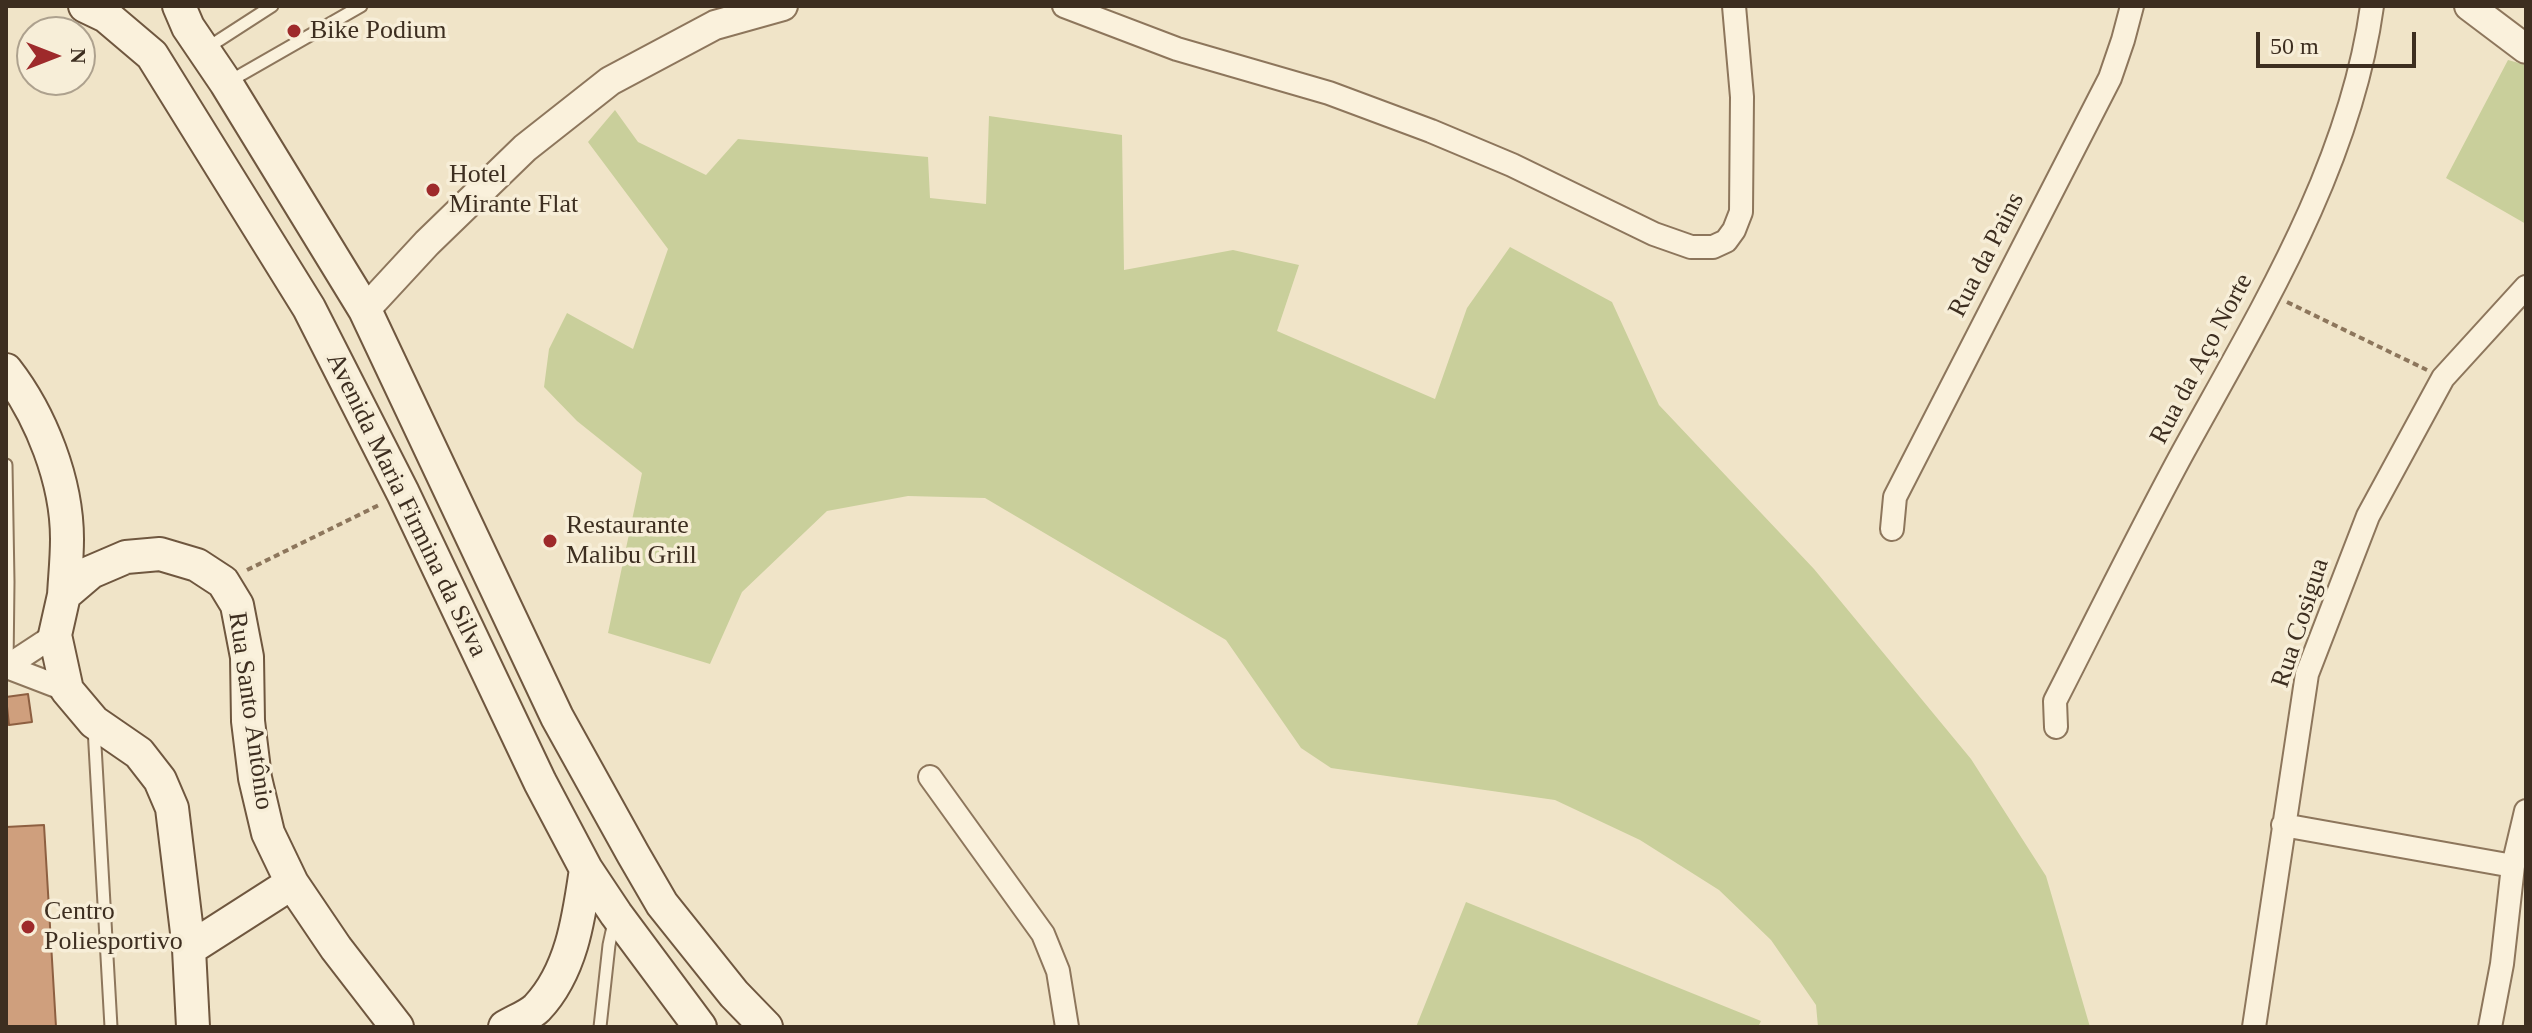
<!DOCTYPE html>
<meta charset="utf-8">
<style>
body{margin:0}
#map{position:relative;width:2532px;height:1033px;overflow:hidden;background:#f0e4c8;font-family:Georgia,serif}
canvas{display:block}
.frame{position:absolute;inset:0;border:8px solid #3d2e20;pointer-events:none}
.north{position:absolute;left:16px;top:16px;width:80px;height:80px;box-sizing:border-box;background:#f7eed8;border:2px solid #ada18e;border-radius:50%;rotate:90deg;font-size:22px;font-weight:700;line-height:32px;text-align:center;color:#3d2e20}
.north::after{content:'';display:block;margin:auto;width:28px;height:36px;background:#9e2a2b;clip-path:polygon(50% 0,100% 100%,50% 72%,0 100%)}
.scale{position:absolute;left:2256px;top:32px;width:160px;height:36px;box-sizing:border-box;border:4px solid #3d2e20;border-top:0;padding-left:10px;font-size:24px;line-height:28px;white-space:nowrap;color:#3d2e20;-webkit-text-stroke:6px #f7eed8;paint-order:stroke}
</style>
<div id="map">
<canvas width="2532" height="1033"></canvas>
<div class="frame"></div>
<div class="north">N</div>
<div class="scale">50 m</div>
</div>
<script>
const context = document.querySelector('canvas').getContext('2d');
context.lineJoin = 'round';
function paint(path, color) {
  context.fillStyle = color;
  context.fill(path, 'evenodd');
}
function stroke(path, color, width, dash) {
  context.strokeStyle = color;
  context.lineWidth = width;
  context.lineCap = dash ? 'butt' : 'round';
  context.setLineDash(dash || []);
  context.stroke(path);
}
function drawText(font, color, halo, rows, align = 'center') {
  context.font = font + ' Georgia,serif';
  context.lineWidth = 7;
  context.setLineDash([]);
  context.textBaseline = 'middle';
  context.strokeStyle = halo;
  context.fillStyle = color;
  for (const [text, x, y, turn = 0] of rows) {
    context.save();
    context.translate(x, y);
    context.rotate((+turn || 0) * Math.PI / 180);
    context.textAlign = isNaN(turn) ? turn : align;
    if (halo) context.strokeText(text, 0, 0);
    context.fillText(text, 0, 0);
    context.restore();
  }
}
const green = new Path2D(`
 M2508,60L2526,65V224L2446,178Z
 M615,110L638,142L706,175L738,139L928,157L930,198L986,204L989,116L1122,135L1124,270L1233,250L1299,265L1277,331L1435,399L1467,308L1510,247L1612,302L1659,405L1814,569L1971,759L2046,876L2090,1027H1818L1816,1005L1771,940L1719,890L1640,840L1555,800L1331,768L1301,748L1226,640L985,498L908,496L827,511L742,592L710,664L608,633L642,473L577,421L544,387L549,349L567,313L633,349L668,249L588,142Z
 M1466,902L1761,1021L1758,1027H1416Z`);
const building = new Path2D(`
 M28,694L32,722L9,725L6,697Z
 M44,825L56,1027H6V827Z`);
const path = new Path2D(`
 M2287,302L2427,370
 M247,570L379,505`);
const service = new Path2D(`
 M207,48L272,6
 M230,81L361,6
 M6,465L8,582L7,667
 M94,728L111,1027
 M600,1027L609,945L614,922`);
const minor = new Path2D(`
 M1064,6L1177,49L1329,93L1431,131L1512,165L1654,234L1691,247H1713L1726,241L1734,230L1741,212L1742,97L1734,6
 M1892,529L1895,497L2110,78L2123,40L2132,6
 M6,667L55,635
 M7,667L67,690
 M2056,727L2055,701C2098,617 2139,533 2183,452C2260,312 2350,167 2372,6
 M930,777L1043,934L1058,971L1067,1027
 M2283,825L2513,866
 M2254,1027L2307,674L2368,516L2443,378L2526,287
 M2490,1027L2502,964L2513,866L2526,811`);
const tertiary = new Path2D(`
 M2469,6L2526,49
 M365,310L427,243L525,148L610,81L715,25L783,6`);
const secondary = new Path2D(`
 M85,6L106,16L152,55L309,308L403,493L540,782L586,869L616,914L700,1027
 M179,6L188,27L226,83L365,310L557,717L633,854L662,904L734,994L766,1027
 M6,370C41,415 67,481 67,539C67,558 65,577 64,595
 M189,949L292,883
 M193,1027L189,949L172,808L160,780L139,753L94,722L67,690L55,635L64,595L91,572L126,557L160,554L197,565L223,582L237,605L247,657L248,721L255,778L268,833L292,883L336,948L397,1027
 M505,1027C515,1021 529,1016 537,1008C572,971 579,917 586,869`);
const markers = [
 [294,31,8,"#9e2a2b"],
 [433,190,8,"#9e2a2b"],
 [550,541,8,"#9e2a2b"],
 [28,927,8,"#9e2a2b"]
];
const poiNames = [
 ["Bike Podium",310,31],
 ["Hotel",449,175],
 ["Mirante Flat",449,205],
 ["Restaurante",566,526],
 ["Malibu Grill",566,556],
 ["Centro",44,912],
 ["Poliesportivo",44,942]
];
const streetNames = [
 ["Rua da Pains",1987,255,-63],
 ["Rua da Aço Norte",2202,359,-62],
 ["Avenida Maria Firmina da Silva",406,505,64],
 ["Rua Cosigua",2301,623,-72],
 ["Rua Santo Antônio",250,711,82]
];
paint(green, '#c9cf9b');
paint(building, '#cf9f7d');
stroke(building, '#8d5f41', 2);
stroke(service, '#8d765c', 15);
stroke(minor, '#8d765c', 26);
stroke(tertiary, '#8d765c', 32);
stroke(secondary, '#6f573f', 36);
stroke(path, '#8d765c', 4, [6, 4]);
stroke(service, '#faf1dc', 11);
stroke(minor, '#faf1dc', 22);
stroke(tertiary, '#faf1dc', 28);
stroke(secondary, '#faf1dc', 32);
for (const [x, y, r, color] of markers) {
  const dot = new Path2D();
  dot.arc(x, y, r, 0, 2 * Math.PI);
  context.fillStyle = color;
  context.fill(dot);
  stroke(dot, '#f7eed8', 3);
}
drawText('26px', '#3d2e20', '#f7eed8', poiNames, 'left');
drawText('26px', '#3d2e20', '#f7eed8', streetNames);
</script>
